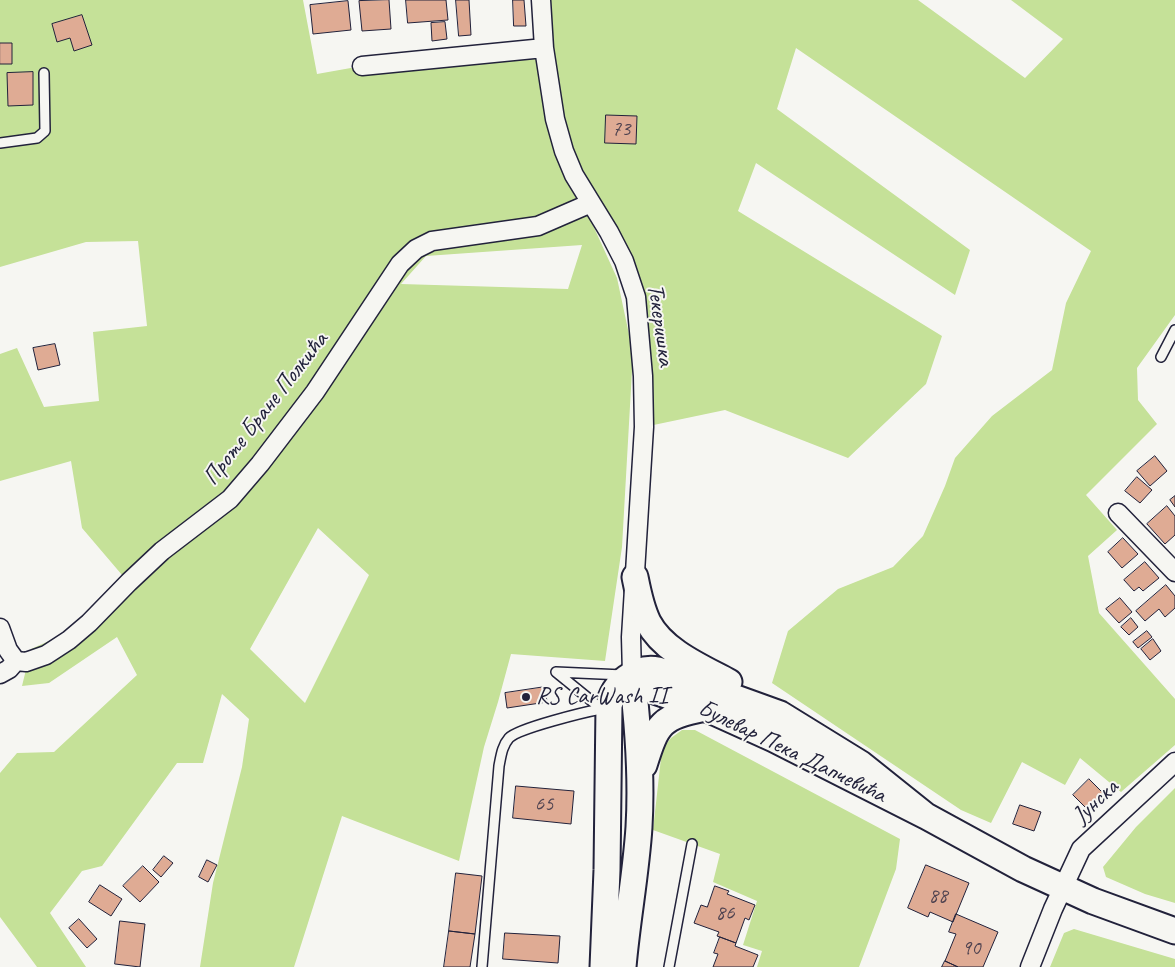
<!DOCTYPE html>
<meta charset="utf-8">
<style>
body{margin:0}
canvas{display:block;background:#f6f6f2}
</style>
<canvas width="1175" height="967"></canvas>
<script>
const context = document.querySelector('canvas').getContext('2d');
context.lineJoin = 'round';
function paint(path, color) {
  context.fillStyle = color;
  context.fill(path, 'evenodd');
}
function stroke(path, color, width, dash) {
  context.strokeStyle = color;
  context.lineWidth = width;
  context.lineCap = dash ? 'butt' : 'round';
  context.setLineDash(dash || []);
  context.stroke(path);
}
function drawText(font, color, halo, rows, align = 'center') {
  context.font = font + ' Caveat,sans-serif';
  context.lineWidth = 4;
  context.setLineDash([]);
  context.textBaseline = 'middle';
  context.strokeStyle = halo;
  context.fillStyle = color;
  for (const [text, x, y, turn = 0] of rows) {
    context.save();
    context.translate(x, y);
    context.rotate((+turn || 0) * Math.PI / 180);
    context.textAlign = isNaN(turn) ? turn : align;
    if (halo) context.strokeText(text, 0, 0);
    context.fillText(text, 0, 0);
    context.restore();
  }
}
const green = new Path2D(`
 M0,0H303L317,74L362,66L544,48L541,0H918L1025,78L1063,39L1011,0H1175V315L1137,368L1138,400L1157,424L1086,495L1117,530L1088,556L1099,613L1175,699V745L1121,792L1080,758L1065,785L1022,762L991,823L961,810L772,683L788,631L838,589L893,567L923,536L945,486L955,458L992,416L1052,370L1066,303L1091,251L796,48L777,109L970,250L955,295L756,163L738,211L942,336L926,384L848,458L725,410L644,427L636,297L591,204V221L617,278L633,353L622,547L605,661L511,654L498,702L484,747L459,861L342,816L294,967H200L213,883L242,767L249,719L222,694L203,763H177L102,866L82,871L50,913L86,967H37L0,917V773L17,753L54,752L137,675L117,637L49,683L22,686L31,649L89,623L128,582L82,528L71,461L0,481V354L17,348L44,407L99,401L93,332L147,326L138,241L86,242L0,267ZM582,245L568,289L401,284L426,256ZM318,528L369,575L305,703L250,649Z
 M682,730H695L900,839L896,869L859,967H757L762,951L743,945L757,901L713,882L720,854L653,830L662,749L671,738Z
 M1175,788V903L1145,894L1106,877L1103,867L1136,827Z
 M1074,929L1175,959V967H1050L1064,933Z`);
const building = new Path2D(`
 M389,0L391,29L362,31L359,1Z
 M406,0H446L448,20L408,23Z
 M456,0H469L471,35L459,36Z
 M513,0H524L526,26H514Z
 M348,1L351,30L313,34L310,5Z
 M82,15L92,45L74,51L70,38L57,42L52,24Z
 M445,22L447,39L432,41L431,23Z
 M0,43H12V64H0Z
 M33,72V105L8,106L7,73Z
 M606,115L637,116L636,144L605,143Z
 M55,344L60,365L38,370L33,348Z
 M1155,456L1167,471L1150,486L1137,471Z
 M1137,477L1152,490L1140,503L1125,491Z
 M1175,496V507L1170,500Z
 M1167,506L1175,516V535L1165,544L1147,524Z
 M1123,538L1138,554L1122,568L1108,552Z
 M1145,562L1159,578L1143,591L1139,587L1134,591L1124,580Z
 M1166,585L1175,596V608L1165,617L1159,609L1145,621L1136,611Z
 M1120,598L1132,612L1119,623L1106,609Z
 M1131,618L1138,627L1129,635L1121,627Z
 M1147,631L1152,637L1138,648L1133,642Z
 M1153,639L1161,651L1150,660L1141,649Z
 M545,687L547,702L507,708L505,693Z
 M1089,779L1103,793L1087,809L1073,795Z
 M516,786L574,791L571,824L513,818Z
 M1020,805L1041,812L1034,831L1013,824Z
 M164,856L173,863L161,877L153,870Z
 M207,860L217,865L208,882L199,877Z
 M926,865L969,883L953,922L930,912L928,917L908,908Z
 M143,866L159,882L140,902L123,886Z
 M456,873L482,876L475,934L449,931Z
 M100,885L122,899L111,916L89,902Z
 M715,886L729,891L727,894L755,905L749,920L745,918L736,943L717,936L719,932L694,923L701,905L707,907Z
 M956,914L998,932L983,967H958L945,961L956,934L949,932Z
 M79,919L97,939L87,948L69,928Z
 M120,921L145,924L140,967L115,964Z
 M449,931L475,934L470,967H444Z
 M505,933L560,936L558,963L503,959Z
 M720,937L736,943L735,946L758,955L753,967H713L718,954L714,953Z
 M945,961L958,967H942Z`);
const lane = new Path2D(`
 M0,143L37,138L45,131L44,73
 M1161,357L1175,330
 M556,672L623,675
 M556,672L604,711
 M482,967L499,766C501,756 502,746 509,738C519,728 585,712 601,709
 M669,967L692,844`);
const street = new Path2D(`
 M541,0L544,48L555,119L564,151L574,175L609,232L624,261L636,297L643,376L644,427L631,637L632,675
 M362,66L544,48
 M1118,513L1175,572
 M0,628L8,650L16,661L26,662L46,655L69,640L89,623L129,582L162,551L230,499L260,464L315,392L400,264L416,249L432,241L538,226L591,203
 M0,674L9,669L16,661
 M1030,967L1053,909L1081,849L1175,762`);
const secondary = new Path2D(`
 M635,577C638,592 641,608 648,622C663,651 701,667 729,682
 M632,675L641,683L649,689L712,711L774,739L926,816L1023,869L1093,901L1175,931
 M644,765C657,723 661,717 705,708
 M603,967L607,870L609,706C613,683 636,666 658,670L780,714L861,764L926,816
 M623,967C627,920 636,874 639,827C642,776 638,725 632,675`);
const markers = [
 [526,697,5,"#22223b"]
];
const numberNames = [
 ["73",621,129],
 ["65",544,804],
 ["88",938,896],
 ["86",725,913],
 ["90",971,948]
];
const streetNames = [
 ["Текеришка",660,325,82],
 ["Проте Бране Полкића",266,409,-52],
 ["Булевар Пека Дапчевића",792,752,26],
 ["Јунска",1096,802,-43]
];
const poiNames = [
 ["RS CarWash II",536,697]
];
paint(green, '#c5e198');
paint(building, '#dfab94');
stroke(building, '#22223b', 1);
stroke(lane, '#22223b', 12);
stroke(street, '#22223b', 21);
stroke(secondary, '#22223b', 29);
stroke(lane, '#f6f6f2', 9);
stroke(street, '#f6f6f2', 18);
stroke(secondary, '#f6f6f2', 25);
for (const [x, y, r, color] of markers) {
  const dot = new Path2D();
  dot.arc(x, y, r, 0, 2 * Math.PI);
  context.fillStyle = color;
  context.fill(dot);
  stroke(dot, '#f6f6f2', 2);
}
drawText('21px', '#514451', null, numberNames);
drawText('24px', '#22223b', '#f6f6f2', streetNames);
drawText('24px', '#22223b', '#f6f6f2', poiNames, 'left');
</script>
